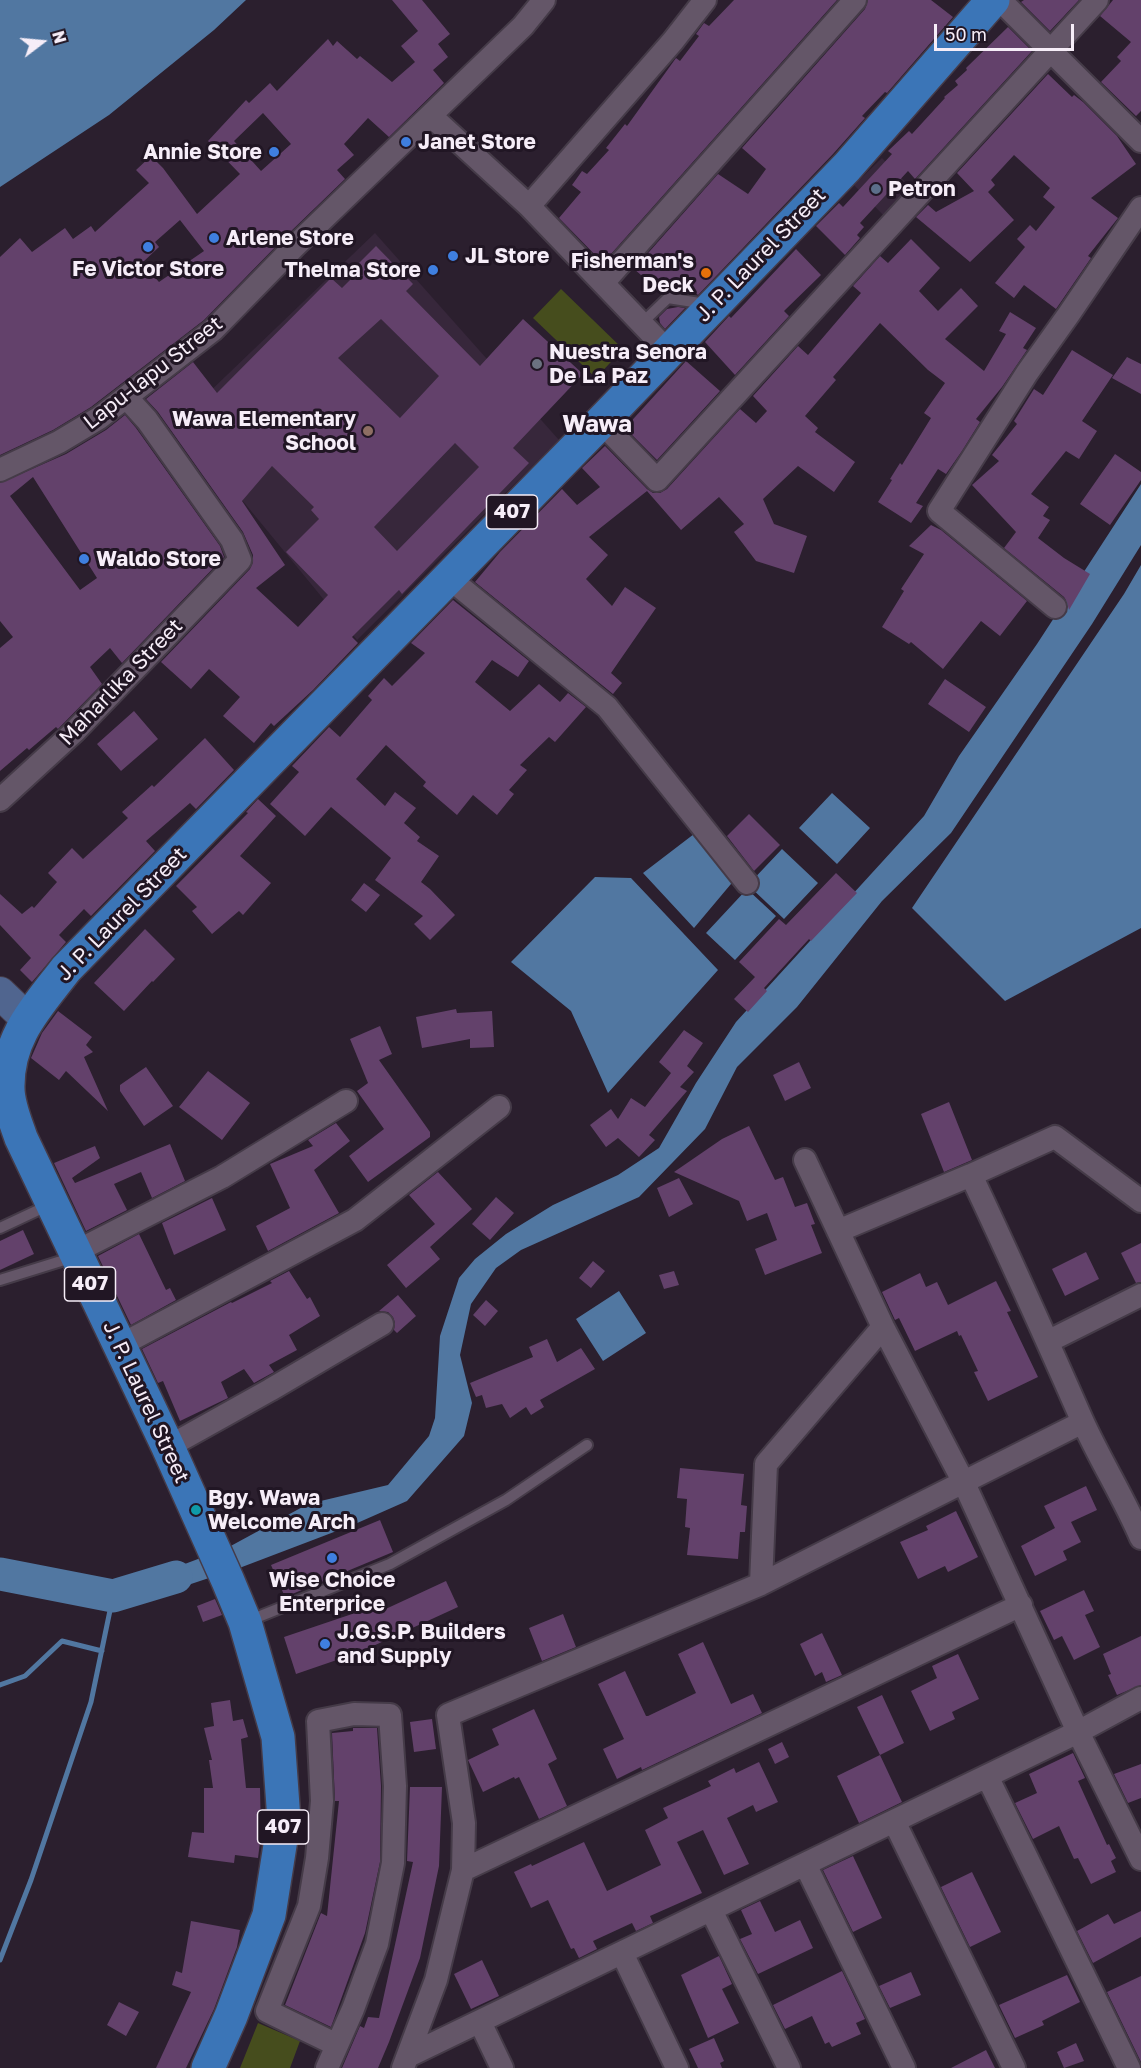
<!DOCTYPE html>
<style>
body{margin:0}
#map{position:relative;width:1141px;height:2068px;overflow:hidden;background:#2b1f2e;font-family:"Golos Text",sans-serif}
canvas{display:block}
.north{position:absolute;left:12px;top:12px;width:60px;height:60px;-webkit-text-stroke:4px #211624;paint-order:stroke;rotate:74deg;font-size:16px;font-weight:700;line-height:24px;text-align:center;color:#f6edf8}
.north::after{content:'';display:block;margin:auto;width:21px;height:27px;background:#f6edf8;clip-path:polygon(50% 0,100% 100%,50% 72%,0 100%)}
.scale{position:absolute;left:934px;top:24px;width:140px;height:27px;box-sizing:border-box;border:3px solid #f6edf8;border-top:0;padding-left:8px;font-size:18px;line-height:21px;white-space:nowrap;color:#f6edf8;-webkit-text-stroke:4px #211624;paint-order:stroke}
</style>
<div id="map">
<canvas width="1141" height="2068"></canvas>
<div class="north">N</div>
<div class="scale">50 m</div>
</div>
<script>
const context = document.querySelector('canvas').getContext('2d');
context.lineJoin = 'round';
function paint(path, color) {
  context.fillStyle = color;
  context.fill(path, 'evenodd');
}
function stroke(path, color, width, dash) {
  context.strokeStyle = color;
  context.lineWidth = width;
  context.lineCap = dash ? 'butt' : 'round';
  context.setLineDash(dash || []);
  context.stroke(path);
}
function drawText(font, color, halo, rows, align = 'center') {
  context.font = font + ' "Golos Text",sans-serif';
  context.lineWidth = 6;
  context.setLineDash([]);
  context.textBaseline = 'middle';
  context.strokeStyle = halo;
  context.fillStyle = color;
  for (const [text, x, y, turn = 0] of rows) {
    context.save();
    context.translate(x, y);
    context.rotate((+turn || 0) * Math.PI / 180);
    context.textAlign = isNaN(turn) ? turn : align;
    if (halo) context.strokeText(text, 0, 0);
    context.fillText(text, 0, 0);
    context.restore();
  }
}
const built = new Path2D(`
 M882,158L912,189L884,216L854,185Z
 M375,233L559,440L357,640L178,422Z`);
const green = new Path2D(`
 M561,289L623,349L596,378L533,318Z
 M258,2023L300,2041L290,2068H240Z`);
const water = new Path2D(`
 M0,0H246L214,30L109,115L0,187Z
 M1141,484V545L1092,624L951,833L882,901L797,1007L737,1067L705,1129L639,1197L521,1250L496,1268L471,1304L460,1355L472,1403L464,1436L407,1501L355,1524L242,1567L149,1598L124,1587L227,1548L308,1504L388,1485L429,1436L435,1418L440,1336L459,1278L475,1259L506,1234L553,1205L618,1175L659,1148L696,1083L736,1022L924,816L959,756L1037,644Z
 M1141,565V928L1005,1001L912,908L1124,594Z
 M832,793L870,828L837,864L799,828Z
 M694,834L736,878L694,928L643,873Z
 M782,849L818,883L784,919L748,885Z
 M595,877L631,878L718,970L608,1093L571,1011L511,962Z
 M747,889L776,916L735,960L706,933Z
 M619,1291L646,1333L603,1361L576,1319Z`);
const stream = new Path2D(`
 M0,1685L25,1676L62,1641L102,1651
 M0,1960L31,1880L91,1702L113,1596`);
const river = new Path2D(`
 M0,1574L113,1596L176,1577`);
const building = new Path2D(`
 M392,0H422L450,34L438,44L448,57L433,70L444,83L389,137L368,118L344,144L354,155L337,170L345,179L286,236L204,320L91,407L53,430L0,455V257L20,238L32,252L65,228L73,239L91,226L95,232L149,183L136,170L151,156L163,168L197,214L240,174L208,141L246,100L249,103L270,83L277,91L328,39L333,46L337,41L357,59L360,56L392,82L415,62L401,46L418,31ZM263,113L291,144L261,171L234,141ZM180,220L204,251L159,282L142,263L159,247L155,242Z
 M734,0H837L603,263L559,218L581,192L572,185L582,171L587,174L609,150L606,148L625,124L627,126L676,58L680,61L699,36L696,34L704,23L709,26Z
 M868,0H931L953,17L887,93L885,92L862,116L865,118L833,154L698,295L680,278L683,293L669,291L662,293L634,269L718,174L748,194L766,169L742,148L865,9Z
 M1024,0H1079L1050,31L1021,2Z
 M1113,0H1141V111L1136,116L1101,82L1121,61L1117,57L1131,42L1100,16Z
 M1008,27L1032,51L915,179L908,171L860,223L864,227L857,235L860,238L845,255L816,226L839,203L843,207L892,154L888,151L909,131L912,134L945,98L944,97L958,85L955,81L967,70L966,68Z
 M1048,74L1072,97L1074,95L1083,102L1117,136L1136,164L1091,198L1118,218L1088,256L1091,258L1056,309L1024,285L1014,298L995,283L1025,247L1017,239L1030,225L1036,231L1055,207L1043,197L1050,188L1014,155L991,180L995,185L988,192L1014,220L970,262L916,217L928,205L936,212L974,191L957,173Z
 M911,239L940,268L919,291L938,311L961,288L978,306L945,339L984,371L1006,334L999,331L1010,312L1036,328L1023,348L1027,350L1002,387L976,419L980,422L962,451L946,474L938,469L916,503L923,506L911,523L878,502L892,480L890,479L900,463L902,465L931,418L924,413L945,383L928,370L880,323L833,377L836,380L805,416L818,428L815,432L855,462L834,492L798,466L763,499L774,524L807,536L794,573L756,561L734,532L744,524L719,497L681,530L647,491L589,537L608,555L586,579L612,606L625,587L656,608L611,673L622,683L613,694L475,582L500,552L562,489L577,505L600,487L582,468L605,446L647,489L653,493H660L667,489L740,409L756,423L767,411L753,396L798,346L808,355L861,293L853,286L880,256L888,263Z
 M376,246L413,284L406,291L480,366L523,319L583,374L513,448L529,463L402,594L399,590L352,637L358,643L313,690L274,726L271,723L254,743L223,716L240,697L209,669L191,689L161,662L250,569L253,562V555L243,532L158,412L146,399L193,362L217,393L331,278L342,288L362,268L358,264ZM381,319L439,376L400,418L338,358ZM455,443L479,467L397,551L374,527ZM272,466L314,507L311,510L319,519L286,552L328,595L298,627L256,588L285,565L242,501Z
 M796,249L821,275L784,311L789,316L735,375L705,342L729,316L731,318Z
 M678,307L685,308L665,329L660,323L659,317L667,309Z
 M1072,350L1113,375L1082,421L1097,431L1079,459L1066,451L1031,494L1049,507L1043,516L1050,520L1038,538L1064,558L1090,574L1069,610L1067,602L1064,597L1004,548L1016,532L972,485L999,461L992,455L1017,424L1014,421L1034,389L1043,395Z
 M1127,357L1141,364V394L1112,378Z
 M686,361L720,391L657,460L625,428Z
 M125,415L136,428L220,546L224,557L122,663L110,648L90,667L102,684L58,729L56,727L29,750L27,748L0,771V648L13,637L0,621V483L66,454L106,430ZM33,477L97,578L80,590L10,496Z
 M1115,454L1141,472V480L1110,525L1080,504Z
 M931,525L941,530L1027,601L1000,636L981,621L943,669L911,642L909,644L882,627L904,591L901,589L924,554L909,546Z
 M453,600L529,661L518,677L492,660L475,682L510,711L539,684L560,702L568,693L586,707L555,742L549,737L520,765L527,770L509,790L514,794L497,815L473,795L457,815L423,786L426,782L386,745L356,779L385,806L395,792L416,808L404,823L420,837L417,841L439,856L421,882L430,889L455,915L430,940L414,924L423,916L375,880L391,858L331,807L305,836L270,804L299,772L292,766L329,727L340,737L372,700L368,696L384,678L392,686L425,653L411,643Z
 M945,679L986,707L969,732L928,704Z
 M134,711L158,739L121,771L97,744Z
 M205,738L234,770L196,809L190,803L146,841L155,851L91,916L84,909L59,935L66,942L32,982L20,970L31,958L0,925V894L22,914L32,906L34,908L57,882L48,873L72,848L83,859L128,818L122,812L152,785L154,787Z
 M258,799L276,816L240,856L271,883L243,915L239,911L212,934L192,911L197,907L176,886L248,813L246,812Z
 M749,814L780,845L754,871L727,836Z
 M836,873L857,893L811,941L809,939L764,988L767,991L748,1012L734,999L755,977L739,962L779,919L786,925Z
 M364,883L380,895L366,912L351,900Z
 M145,929L175,959L153,982L152,981L124,1011L94,983Z
 M456,1009L457,1013L492,1011L494,1047L470,1048V1039L422,1048L416,1017Z
 M58,1011L92,1037L86,1045L93,1052L84,1057L108,1111L66,1071L59,1080L31,1058L42,1033Z
 M380,1026L392,1054L379,1060L430,1132V1137L368,1182L349,1156L384,1129L357,1091L368,1083L350,1039Z
 M684,1030L703,1043L687,1066L694,1072L680,1087L687,1091L649,1135L655,1140L639,1157L618,1138L606,1147L590,1125L611,1109L618,1119L631,1098L645,1107L671,1073L659,1062Z
 M799,1062L811,1088L785,1101L773,1075Z
 M146,1067L173,1106L144,1126L120,1091V1085Z
 M208,1071L250,1103L222,1140L179,1107Z
 M949,1102L972,1160L944,1172L921,1114Z
 M336,1123L350,1141L314,1170L339,1213L268,1251L256,1226L290,1208L270,1164L313,1146L308,1140Z
 M749,1126L775,1180L783,1177L795,1207L807,1203L815,1224L811,1225L822,1253L765,1275L755,1249L777,1240L767,1213L747,1221L739,1201L674,1172L722,1139Z
 M170,1144L185,1181L152,1198L141,1172L114,1184L127,1210L86,1231L54,1163L95,1146L100,1158L72,1178L75,1183Z
 M438,1172L472,1209L430,1247L440,1259L406,1288L387,1265L435,1224L409,1195Z
 M679,1178L693,1204L669,1217L657,1188Z
 M496,1197L514,1213L490,1240L472,1224Z
 M212,1198L226,1230L174,1255L162,1223Z
 M23,1230L34,1254L0,1270V1241Z
 M139,1234L166,1290L170,1288L176,1300L131,1325L98,1256Z
 M1141,1243V1282L1136,1283L1121,1253Z
 M1086,1252L1099,1279L1065,1296L1052,1269Z
 M593,1261L605,1271L591,1288L579,1278Z
 M289,1271L307,1299L310,1297L320,1316L289,1335L297,1350L269,1365L274,1372L254,1383L244,1369L221,1382L228,1398L180,1421L163,1381L158,1383L142,1349L231,1302L232,1303L272,1283L270,1281Z
 M674,1271L679,1285L664,1289L659,1275Z
 M920,1273L926,1287L937,1282L948,1305L996,1281L1011,1311L1007,1312L1038,1377L988,1401L974,1372L978,1371L961,1335L959,1336L957,1331L915,1351L899,1318L895,1320L882,1292Z
 M398,1295L416,1316L397,1333L394,1330L395,1323L393,1317L388,1312L379,1311Z
 M486,1300L498,1311L485,1326L473,1315Z
 M547,1339L557,1362L581,1348L595,1369L540,1400L544,1407L531,1415L526,1407L510,1418L502,1404L486,1408L482,1395L476,1397L470,1383L533,1357L529,1347Z
 M680,1468L744,1474L741,1505L747,1506L745,1532H740L738,1559L687,1555L690,1528L685,1527L687,1499L677,1498Z
 M1086,1486L1097,1510L1071,1522L1081,1542L1063,1551L1067,1560L1035,1576L1021,1546L1055,1528L1044,1506Z
 M956,1511L978,1557L948,1572L945,1566L918,1579L900,1542L928,1530L926,1526Z
 M380,1520L393,1552L285,1597L271,1565Z
 M446,1581L458,1607L360,1652L296,1674L284,1637L355,1613L351,1606L367,1596L377,1613Z
 M1084,1590L1094,1611L1085,1615L1100,1647L1074,1660L1062,1636L1054,1640L1040,1611Z
 M215,1599L222,1615L203,1622L197,1606Z
 M563,1614L576,1647L542,1661L529,1628Z
 M822,1633L842,1675L826,1682L822,1672L815,1676L800,1644Z
 M1141,1636V1685L1117,1695L1108,1675L1111,1674L1103,1654Z
 M703,1642L731,1704L753,1694L762,1713L642,1770L641,1767L617,1779L603,1749L624,1739L598,1684L625,1671L646,1716H648L696,1693L678,1654Z
 M958,1654L979,1699L952,1712L955,1719L930,1731L911,1691L937,1678L932,1666Z
 M882,1695L904,1743L880,1755L857,1707Z
 M230,1700L233,1721L243,1719L248,1737L241,1739L246,1788H260L261,1834L258,1858L235,1855L234,1863L188,1857L192,1832L204,1833V1788H213L209,1760H212L204,1728L214,1726L211,1703Z
 M534,1709L557,1759L548,1764L567,1806L539,1819L519,1777L515,1779L514,1777L483,1792L468,1760L499,1745L492,1729Z
 M432,1719L436,1749L414,1752L410,1722Z
 M353,1728H377L381,1786L380,1862L365,1933L331,2027L285,2005L321,1913L327,1916L339,1801H335L332,1733L353,1731Z
 M782,1742L789,1757L775,1764L768,1749Z
 M1073,1753L1085,1778L1078,1781L1107,1845L1109,1844L1116,1858L1111,1861L1116,1872L1091,1884L1078,1858L1074,1859L1059,1826L1033,1839L1015,1803L1037,1793L1029,1774Z
 M880,1755L902,1802L859,1823L837,1776Z
 M759,1762L778,1802L756,1812L753,1805L727,1818L749,1864L724,1875L703,1830L677,1842L702,1893L650,1916L653,1923L636,1931L632,1923L593,1941L597,1949L579,1958L574,1948L571,1949L548,1900L531,1908L514,1872L531,1864L532,1866L584,1842L607,1891L661,1865L645,1830L668,1818L663,1808L711,1786L708,1781L734,1768L736,1773Z
 M1141,1764V1798L1128,1803L1114,1774Z
 M410,1787H442L439,1866L420,1958L389,2042L378,2068H342L360,2026L364,2028L368,2017L379,2018L413,1862L407,1861Z
 M853,1856L882,1918L853,1932L823,1870Z
 M972,1872L1001,1932L970,1947L941,1887Z
 M760,1901L775,1932L800,1920L813,1948L758,1974L740,1939L752,1934L741,1910Z
 M1141,1911V1937L1093,1963L1077,1931L1108,1914L1114,1924Z
 M191,1921L240,1930L237,1947L214,2009L186,2068H156L191,1992L172,1985L176,1971L182,1973Z
 M719,1956L732,1984L722,1989L739,2023L708,2038L681,1975Z
 M482,1960L499,1996L471,2009L454,1974Z
 M842,1971L865,2019L856,2023L861,2034L832,2047L829,2042L825,2044L812,2016L785,2029L773,2005Z
 M911,1972L921,1995L890,2008L879,1986Z
 M1067,1975L1080,2002L1042,2021L1044,2025L1015,2038L999,2005Z
 M1141,1976V2062L1107,1992Z
 M119,2002L139,2012L126,2036L107,2025Z
 M714,2038L724,2061L720,2063L722,2068H698L689,2049Z
 M1076,2043L1084,2061L1064,2068L1057,2052Z
 M986,2050L995,2068H951Z`);
const lane = new Path2D(`
 M642,323L668,298L706,304
 M0,1228L49,1205
 M0,1280L74,1257
 M248,1621L390,1564L506,1500L587,1445`);
const street = new Path2D(`
 M1000,0L1141,141
 M431,116L529,206L668,351
 M529,206L673,41L705,0
 M603,283L855,0
 M601,422L657,480L1097,0
 M0,470L59,442L99,418L213,330L295,246L523,26L544,0
 M449,578L607,707L747,883
 M1055,607L939,511L1027,373L1069,314L1141,208
 M0,800L74,732L240,560L232,540L147,420L127,398
 M805,1160L883,1327L963,1481L1078,1732L1141,1859
 M971,1175C1009,1256 1046,1338 1082,1420C1100,1460 1124,1498 1141,1538
 M838,1231L971,1175L1055,1137L1141,1201
 M75,1252L222,1177L346,1101
 M1049,1341L1141,1295
 M119,1346L355,1220L499,1107
 M168,1447L270,1390L382,1324
 M761,1584L766,1464L883,1327
 M987,1776L1129,2068
 M894,1821L1014,2068
 M805,1864L904,2068
 M463,1870L1021,1605
 M711,1910L789,2068
 M622,1953L677,2068
 M480,2022L502,2068
 M408,2056L1078,1732L1141,1698
 M327,2068L353,2009L377,1944L393,1863L395,1786L390,1715L354,1714L318,1721L322,1801L317,1858L309,1906L267,2011L337,2045
 M403,2068L436,1980L463,1870L464,1823L448,1715L761,1584L1083,1422`);
const secondary = new Path2D(`
 M0,993L27,1019`);
const primary = new Path2D(`
 M208,2068L231,2016L269,1915L284,1820L278,1737L245,1622L228,1581L168,1447L21,1138C16,1123 8,1105 8,1088C7,1037 37,1007 66,969L601,422L847,167L993,0`);
const markers = [
 [406,142,6,"#3f7fe0"],
 [274,152,6,"#3f7fe0"],
 [876,189,6,"#5c6f8a"],
 [214,238,6,"#3f7fe0"],
 [148,247,6,"#3f7fe0"],
 [453,256,6,"#3f7fe0"],
 [433,270,6,"#3f7fe0"],
 [706,273,6,"#e8710a"],
 [537,364,6,"#6b7280"],
 [368,431,6,"#8d6e63"],
 [84,559,6,"#3f7fe0"],
 [196,1510,6,"#0f9aa8"],
 [332,1558,6,"#3f7fe0"],
 [325,1644,6,"#3f7fe0"]
];
const shields = [
 [512,512,51],
 [90,1284,51],
 [283,1827,51]
];
const shieldNames = [
 ["407",512,512],
 ["407",90,1284],
 ["407",283,1827]
];
const poiNames = [
 ["Janet Store",418,142],
 ["Annie Store",262,152,"right"],
 ["Petron",888,189],
 ["Arlene Store",226,238],
 ["JL Store",465,256],
 ["Fisherman's",694,261,"right"],
 ["Deck",694,285,"right"],
 ["Fe Victor Store",148,269,"center"],
 ["Thelma Store",421,270,"right"],
 ["Nuestra Senora",549,352],
 ["De La Paz",549,376],
 ["Wawa Elementary",356,419,"right"],
 ["School",356,443,"right"],
 ["Waldo Store",96,559],
 ["Bgy. Wawa",208,1498],
 ["Welcome Arch",208,1522],
 ["Wise Choice",332,1580,"center"],
 ["Enterprice",332,1604,"center"],
 ["J.G.S.P. Builders",337,1632],
 ["and Supply",337,1656]
];
const streetNames = [
 ["J. P. Laurel Street",761,255,-46],
 ["Lapu-lapu Street",153,373,-38],
 ["Maharlika Street",121,682,-46],
 ["J. P. Laurel Street",122,914,-46],
 ["J. P. Laurel Street",146,1402,65]
];
const quarterNames = [
 ["Wawa",597,424]
];
paint(built, '#37273b');
paint(green, '#464d1d');
paint(water, '#5177a1');
stroke(stream, '#5177a1', 5);
stroke(river, '#5177a1', 33);
paint(building, '#63416b');
stroke(lane, '#453b48', 14);
stroke(street, '#453b48', 26);
stroke(secondary, '#453b48', 34);
stroke(primary, '#453b48', 36);
stroke(lane, '#645668', 10);
stroke(street, '#645668', 22);
stroke(secondary, '#50658f', 32);
stroke(primary, '#3b75b7', 33);
for (const [x, y, r, color] of markers) {
  const dot = new Path2D();
  dot.arc(x, y, r, 0, 2 * Math.PI);
  context.fillStyle = color;
  context.fill(dot);
  stroke(dot, '#211624', 2);
}
for (const [x, y, w] of shields) {
  const box = new Path2D();
  box.roundRect(x - w / 2, y - 17, w, 34, 4.5);
  context.fillStyle = '#211624';
  context.fill(box);
  stroke(box, '#f6edf8', 1.5);
}
drawText('bold 20px', '#f6edf8', null, shieldNames);
drawText('bold 21px', '#f6edf8', '#211624', poiNames, 'left');
drawText('21px', '#f6edf8', '#211624', streetNames);
drawText('bold 24px', '#f6edf8', '#211624', quarterNames);
</script>
